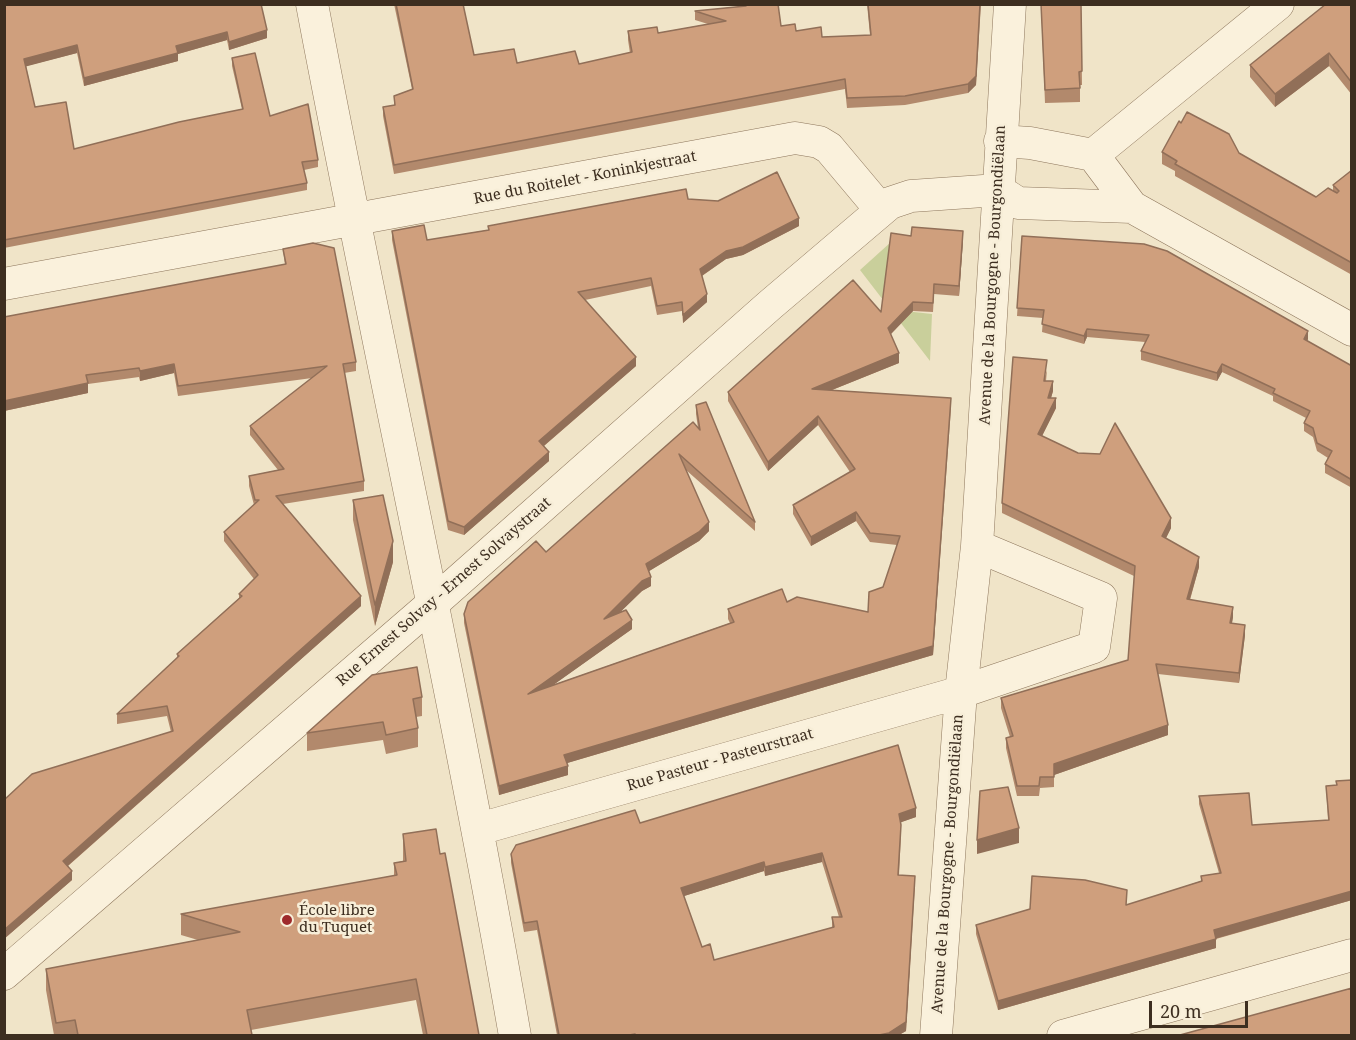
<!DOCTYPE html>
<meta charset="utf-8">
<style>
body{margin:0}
#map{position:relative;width:1356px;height:1040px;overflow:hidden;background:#f0e4c8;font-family:"Noto Serif",serif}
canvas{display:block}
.frame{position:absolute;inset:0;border:6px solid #3d2e20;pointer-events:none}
.scale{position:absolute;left:1149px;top:1001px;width:99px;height:27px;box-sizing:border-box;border:3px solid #3d2e20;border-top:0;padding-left:8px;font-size:18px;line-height:21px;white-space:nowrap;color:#3d2e20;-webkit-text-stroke:4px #f7eed8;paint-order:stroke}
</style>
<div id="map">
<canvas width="1356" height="1040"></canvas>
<div class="frame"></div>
<div class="scale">20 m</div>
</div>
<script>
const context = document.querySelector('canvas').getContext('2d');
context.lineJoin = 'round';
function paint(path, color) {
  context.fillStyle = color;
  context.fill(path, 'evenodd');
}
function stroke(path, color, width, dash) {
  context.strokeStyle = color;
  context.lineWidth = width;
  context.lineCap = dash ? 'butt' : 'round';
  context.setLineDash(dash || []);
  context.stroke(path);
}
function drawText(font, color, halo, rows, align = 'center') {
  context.font = font + ' "Noto Serif",serif';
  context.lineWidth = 5;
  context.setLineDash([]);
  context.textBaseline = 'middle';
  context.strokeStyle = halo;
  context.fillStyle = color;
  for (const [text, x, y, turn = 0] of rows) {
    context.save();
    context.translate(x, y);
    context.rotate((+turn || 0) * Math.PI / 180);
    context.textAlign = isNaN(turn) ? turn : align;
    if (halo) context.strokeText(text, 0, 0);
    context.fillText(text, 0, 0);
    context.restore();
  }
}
const green = new Path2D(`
 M891,242L905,311L932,314L930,361L860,270Z`);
const minor = new Path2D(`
 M312,4C377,349 455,690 515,1036
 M1000,141L1030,143L1093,155L1132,207L1352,330
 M1093,155L1278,4
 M4,284L795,138L819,142L829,148L881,210
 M479,829L961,692L1094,647L1101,598L977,546
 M4,974L431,605L770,305L890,203L911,196L998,190L1018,203L1132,207
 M936,1036L961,692L977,546L1010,4
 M1063,1036L1352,955`);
const wall = new Path2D(`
 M4,4L267,38L229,50L227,40L178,54V61L84,86L77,53L26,66L35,107L74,149L242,109L232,66V58L270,116L318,160V167L304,170L307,183V190L4,248Z
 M394,4H463L474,55L517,63L579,64L630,53L628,40V31L658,33L708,24L695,20V11L744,6L743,4H778L781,26L796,31L822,37L870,35L867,4H981L976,85L968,93L905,105L847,108L845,89L394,174L383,116V107L394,105V96L412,89Z
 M1041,4H1081L1082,85H1080V102L1045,103Z
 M1352,4V95L1329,66L1275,107L1250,77V65Z
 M1162,152L1239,153L1316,197L1333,191V185L1352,170V275L1175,176V171L1162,164Z
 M688,199L799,226L743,255L726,259L702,276L707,302L683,323L682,311L657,315L651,286L585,300L636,366L544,446L549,461L464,535L448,530L392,240V231L427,240L488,230V226Z
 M911,236L963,240L959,296L934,294L933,312L913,311L891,334L899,363L832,390L951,408L933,655L567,763L568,775L499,795L464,623V614L546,552L698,428L696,414V405L755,522V531L686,470L709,531L699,541L649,571L651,586L642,591L620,612L632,629L553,685L730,623L728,619V609L787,602L868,612L883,587L897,545L870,542L856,521L811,546L793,514V505L850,472L818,425L768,471L728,401V392L881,312Z
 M1022,236L1308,339L1307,341L1352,366V488L1325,473V464L1328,458L1317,451L1313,437L1304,431V423L1306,418L1273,401V396L1222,372L1217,381L1141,360V351L1145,342L1087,337L1084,344L1042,332L1043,318L1017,316Z
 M283,249L356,362V371L344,373L364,481V491L283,504L361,606L68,866L72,880L4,939L171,732L167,716L117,724V714L177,658V654L239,598V594L254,579L224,541V532L254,505L249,486V476L278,470L250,435V426L312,378L178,396L174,373L140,381L139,377L88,384V393L4,411V317L285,265Z
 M1047,370L1046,381L1053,391L1051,398L1056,408L1042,436L1171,528L1166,538L1199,567L1190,600L1233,617L1232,623L1245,635L1239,683L1158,674L1168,735L1054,775V787L1040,788L1039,796H1017L1006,748V738L1010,737L1001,708V698L1128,660L1134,576L1002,513V503Z
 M353,500L393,562L375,626L353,520Z
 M372,675L422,697V716L416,717L418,728V747L386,754L383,740L307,751V733Z
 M1352,780V900L1216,939V948L998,1010L976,934V925L1127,905L1201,881V876L1219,873L1199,804V796L1252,825L1328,820L1326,786L1336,785V781Z
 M916,817L901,822V834L899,875L915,885L906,1031L899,1035H557L537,930L524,932L511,863V854L640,823ZM822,862L839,917H832V928L714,960L702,947L684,896L764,871L765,876Z
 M403,834L440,854L479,1035H423L416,1000L251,1030L252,1035H54L46,990V969L198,940L181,935V914L394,876V863L403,861Z`);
const shadedWall = new Path2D(`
 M980,4L976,85L968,93V84Z
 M267,30V38L229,50V42Z
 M227,32V40L178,54V61L84,86V78L176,46Z
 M77,45V53L24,67V59Z
 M1329,53V66L1275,107V94Z
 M799,218V226L743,255L726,259L700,277V269L726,251Z
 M963,231V240L959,296V286Z
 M707,294V302L683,323V315Z
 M913,302V311L888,337V328Z
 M1087,329V337L1084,344V336Z
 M1308,331V339L1304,347V339Z
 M899,353V363L812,398V389Z
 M636,357V366L539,450V441Z
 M174,364V373L140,381V371Z
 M1222,364V372L1217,381V373Z
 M1053,381V391L1048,408V398Z
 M88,383V393L4,411V401Z
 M951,398L933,655L564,764V755L933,646Z
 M1056,398V408L1038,444V434Z
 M818,416V425L768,471V462Z
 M549,452V461L464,535V527Z
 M856,512V521L811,546V537Z
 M1171,518V528L1162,546V536Z
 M709,522V531L699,541L646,573V564Z
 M393,541V562L375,626V605Z
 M1199,557V567L1187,609V599Z
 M651,577V586L642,591L604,628V619L642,581Z
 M361,596V606L63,870V861Z
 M1233,607V617L1230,633V623Z
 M632,620V629L528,703V694Z
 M1245,625V635L1239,683V673Z
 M1168,725V735L1054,775V787V764Z
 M568,766V775L499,795V786Z
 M916,808V817L899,823V814Z
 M1019,828V843L977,854V840Z
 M822,853V862L765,876V867Z
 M764,862V871L681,897V888Z
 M72,871V880L4,939V930Z
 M915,876L906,1031L899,1035H879Z
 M1352,891V900L1214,939V930Z
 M1216,939V948L998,1010V1001Z`);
const building = new Path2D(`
 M4,4H261L267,30L229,42L227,32L176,46L178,53L84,78L77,45L24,59L35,107L66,102L74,149L179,122L243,109L232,58L255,53L270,116L308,104L318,160L302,162L307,183L4,240Z
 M396,4H463L474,55L514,49L517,63L575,51L579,64L632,52L628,31L657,27L658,33L726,21L695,11L746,6L745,4H778L781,26L795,24L796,31L821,27L822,37L871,35L868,4H980L976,76L968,84L905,96L847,98L845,79L394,165L383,107L395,105L394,96L413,89Z
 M1041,4H1081L1082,71L1079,72L1080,88L1045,90Z
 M1326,4H1352V83L1329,53L1275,94L1250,65Z
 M1187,112L1229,134L1239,153L1316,197L1328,188L1337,193L1339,191L1333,185L1352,170V263L1175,164L1177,161L1162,152L1179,121L1181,123Z
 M777,172L799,218L743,247L726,251L700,269L707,294L683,315L682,302L657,306L651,278L578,292L636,357L539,441L549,452L464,527L448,521L392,231L424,225L427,240L489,230L488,226L686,189L688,199L718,201Z
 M912,227L963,231L959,286L934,284L933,303L913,302L888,328L899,353L812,389L951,398L933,646L564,755L568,766L499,786L464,614L468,602L536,541L546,552L693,422L700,430L696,405L706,402L755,522L679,454L709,522L699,532L646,564L651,577L642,581L604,619L626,610L632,620L528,694L734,622L728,609L782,589L787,602L797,597L868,612L869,592L883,587L900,536L870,533L856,512L811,537L793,505L855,469L818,416L768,462L728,392L853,280L881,312L891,233L911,236Z
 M1022,236L1144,244L1167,251L1308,331L1304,339L1352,366V480L1325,464L1332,451L1317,443L1313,428L1304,423L1310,411L1273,393L1275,389L1222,364L1217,373L1141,351L1149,335L1087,329L1084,336L1042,324L1044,310L1017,308Z
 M313,243L334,248L356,362L343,364L364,481L276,496L361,596L63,861L72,871L4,930V800L32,774L173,731L167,706L117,714L179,656L177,654L242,596L239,594L258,575L224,532L259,500H255L249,476L284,469L250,426L327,366L178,386L174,364L140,371L139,368L86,375L88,383L4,401V317L286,264L283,249Z
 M1013,357L1047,360L1044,381H1053L1048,398H1056L1038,434L1078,453L1100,454L1115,423L1171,518L1162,536L1199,557L1187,599L1233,607L1230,623L1245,625L1239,673L1156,664L1168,725L1054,764V777H1040L1039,786H1017L1006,738L1013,736L1001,698L1128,660L1135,566L1002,503Z
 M383,495L393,541L375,605L353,500Z
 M417,667L422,697L413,699L418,728L386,735L383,722L307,733L372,675Z
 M898,745L916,808L899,814L901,825L898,875L915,876L906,1022L889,1033L879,1035H636L635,1034L629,1035H559L537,921L524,923L511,854L516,845L635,810L640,823ZM822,853L842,917H832L834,927L714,960L710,944L702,947L681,888L764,862L765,867Z
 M1352,780V891L1214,930L1216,939L998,1001L976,925L1030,909L1032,876L1085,880L1127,890L1126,905L1202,881L1201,876L1221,873L1199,796L1249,793L1252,825L1329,820L1326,786L1337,785L1336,781Z
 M1008,787L1019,828L977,840L980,791Z
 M436,829L440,854L445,853L479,1035H427L416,979L247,1010L252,1035H78L75,1020L56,1023L46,969L240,932L181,914L397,875L394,863L406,861L403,834Z
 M1352,988V1035H1180Z`);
const markers = [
 [287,920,6,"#9e2a2b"]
];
const streetNames = [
 ["Rue du Roitelet - Koninkjestraat",585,178,-11],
 ["Avenue de la Bourgogne - Bourgondiëlaan",993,275,-87],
 ["Rue Ernest Solvay - Ernest Solvaystraat",444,592,-41],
 ["Rue Pasteur - Pasteurstraat",720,760,-16],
 ["Avenue de la Bourgogne - Bourgondiëlaan",948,864,-86]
];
const poiNames = [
 ["École libre",299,911],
 ["du Tuquet",299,928]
];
paint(green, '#c9cf9b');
stroke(minor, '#8d765c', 33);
stroke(minor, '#faf1dc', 32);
paint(wall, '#b2896c');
paint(shadedWall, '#916f58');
paint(building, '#cf9f7d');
stroke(building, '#916f58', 1.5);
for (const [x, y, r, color] of markers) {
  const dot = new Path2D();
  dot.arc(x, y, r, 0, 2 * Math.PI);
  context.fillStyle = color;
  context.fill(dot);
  stroke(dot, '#f7eed8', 2);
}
drawText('15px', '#3d2e20', '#f7eed8', streetNames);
drawText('15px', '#3d2e20', '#f7eed8', poiNames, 'left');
</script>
